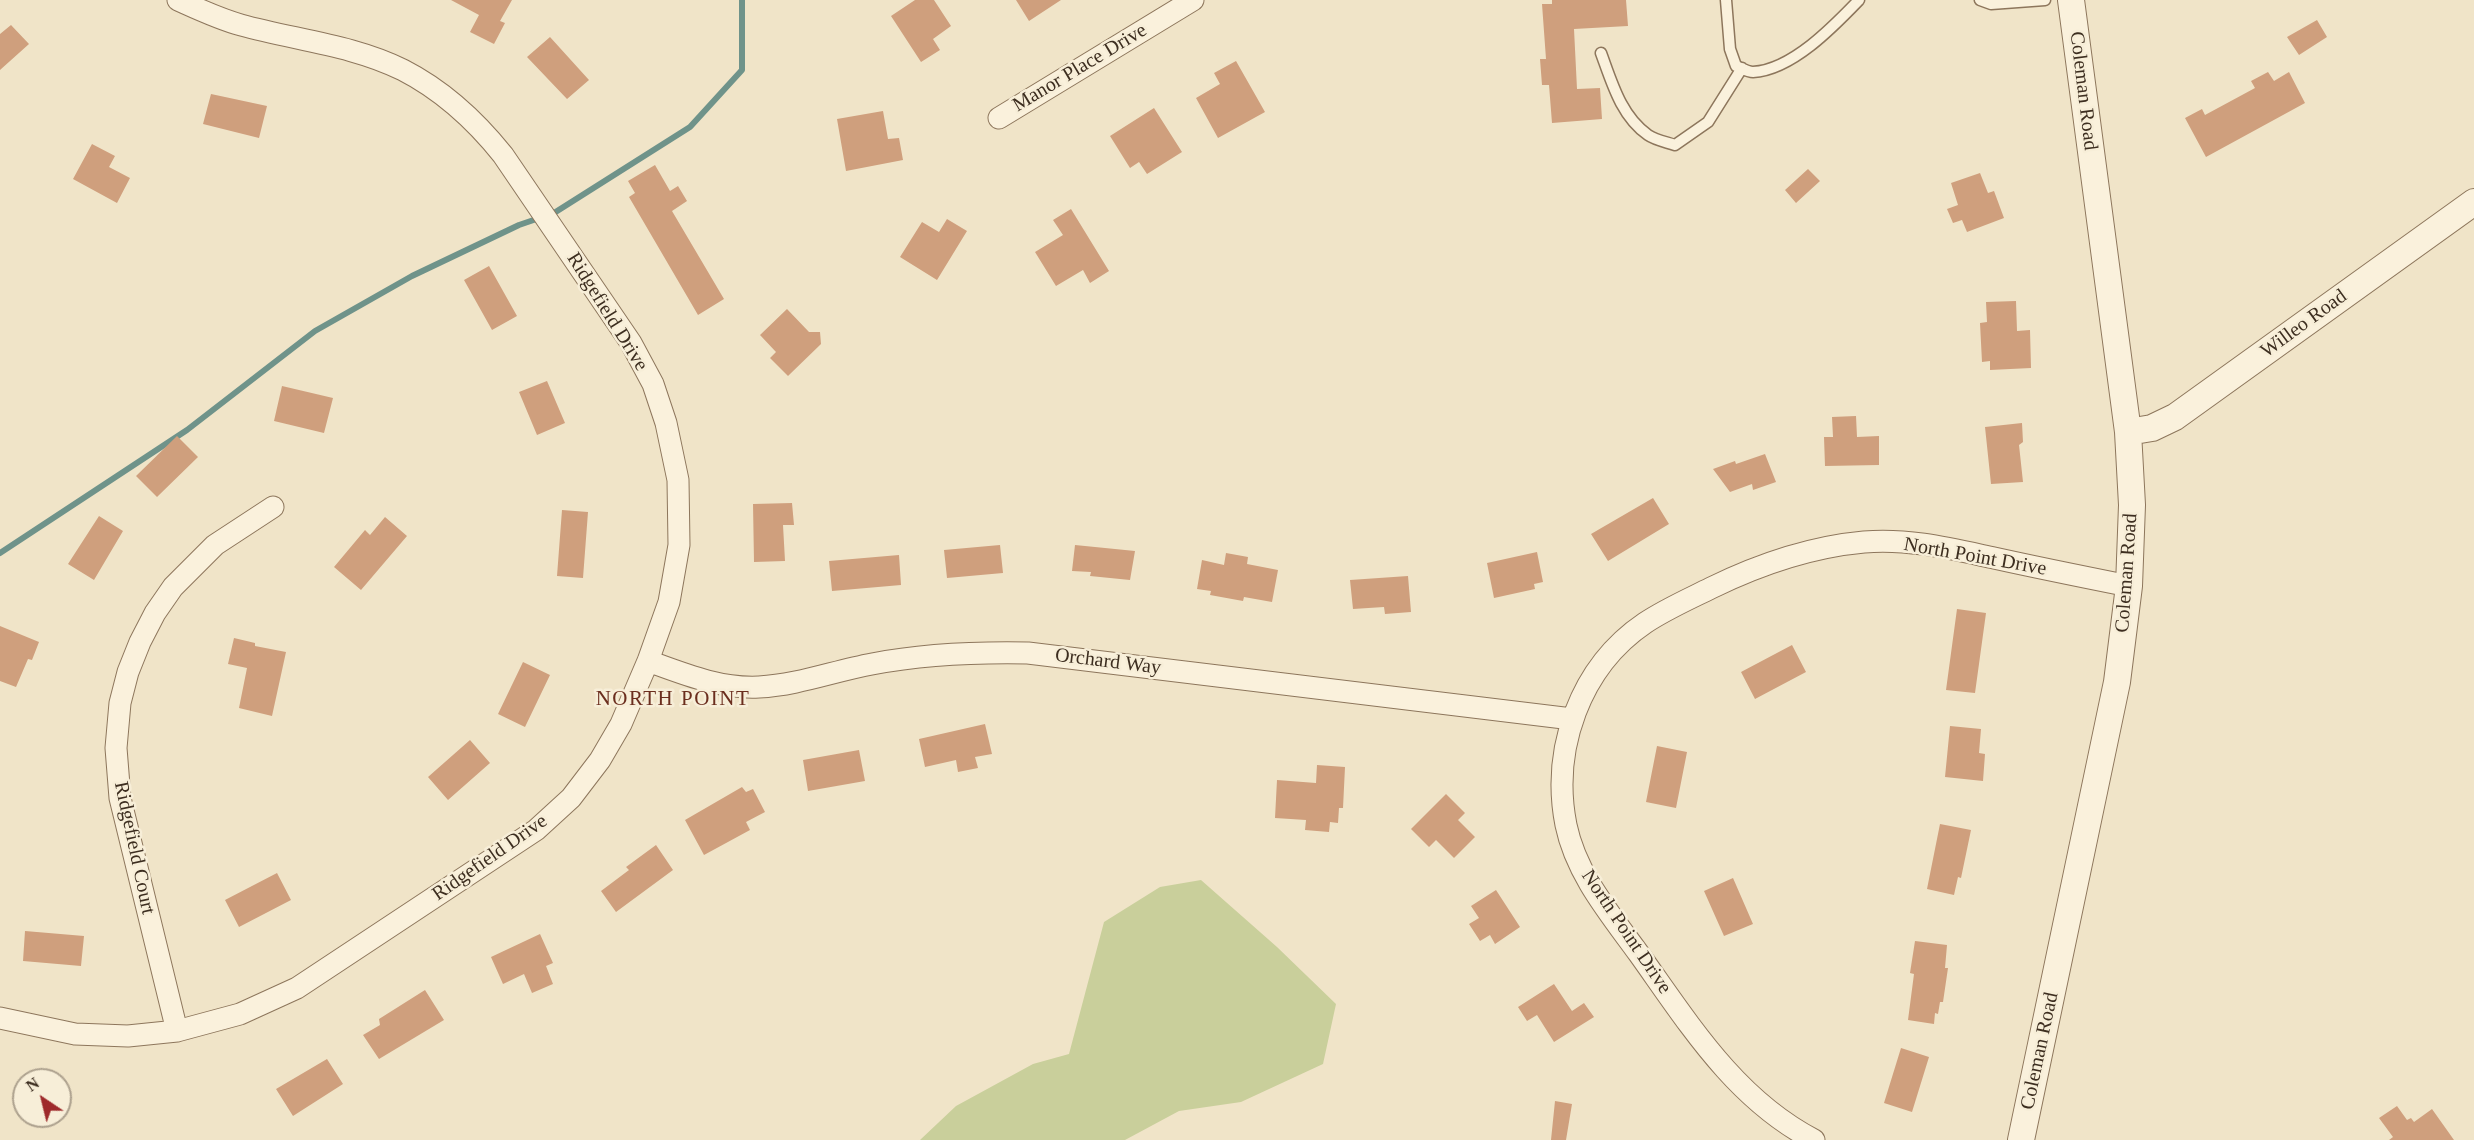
<!DOCTYPE html>
<style>
body{margin:0}
#map{position:relative;width:2474px;height:1140px;overflow:hidden;background:#f0e4c8;font-family:"Times New Roman",serif}
canvas{display:block}
.north{position:absolute;left:12px;top:1068px;width:60px;height:60px;box-sizing:border-box;background:#f7eed8;border:2px solid #ada18e;border-radius:50%;rotate:325deg;font-size:16px;font-weight:700;line-height:24px;text-align:center;color:#3d2e20}
.north::after{content:'';display:block;margin:auto;width:21px;height:27px;background:#9e2a2b;clip-path:polygon(50% 0,100% 100%,50% 72%,0 100%)}
</style>
<div id="map">
<canvas width="2474" height="1140"></canvas>
<div class="north">N</div>
</div>
<script>
const context = document.querySelector('canvas').getContext('2d');
context.lineJoin = 'round';
function paint(path, color) {
  context.fillStyle = color;
  context.fill(path, 'evenodd');
}
function stroke(path, color, width, dash) {
  context.strokeStyle = color;
  context.lineWidth = width;
  context.lineCap = dash ? 'butt' : 'round';
  context.setLineDash(dash || []);
  context.stroke(path);
}
function drawText(font, color, halo, rows, align = 'center') {
  context.font = font + ' "Times New Roman",serif';
  context.lineWidth = 5;
  context.setLineDash([]);
  context.textBaseline = 'middle';
  context.strokeStyle = halo;
  context.fillStyle = color;
  for (const [text, x, y, turn = 0] of rows) {
    context.save();
    context.translate(x, y);
    context.rotate((+turn || 0) * Math.PI / 180);
    context.textAlign = isNaN(turn) ? turn : align;
    if (halo) context.strokeText(text, 0, 0);
    context.fillText(text, 0, 0);
    context.restore();
  }
}
const green = new Path2D(`
 M1201,880L1277,947L1336,1004L1323,1064L1241,1102L1179,1111L1125,1140H920L956,1106L1033,1064L1069,1054L1104,922L1160,887Z`);
const stream = new Path2D(`
 M0,553L187,430L315,331L412,276L519,225L554,213L690,127L742,70V0`);
const building = new Path2D(`
 M451,0H512L500,21L505,23L494,44L470,32L479,15Z
 M915,0H934L951,26L933,39L940,50L921,62L891,16Z
 M1016,0H1061L1029,21Z
 M1552,0H1626L1628,26L1574,29L1577,89L1600,88L1602,119L1552,123L1549,85H1542L1540,59H1546L1542,4H1552Z
 M2317,20L2327,37L2299,55L2287,37Z
 M11,25L29,44L0,70V34Z
 M550,37L589,80L567,99L527,57Z
 M1236,61L1265,112L1218,138L1196,98L1220,84L1214,73Z
 M2268,72L2274,81L2289,72L2305,103L2206,157L2185,118L2202,109L2205,115L2255,88L2251,81Z
 M211,94L267,106L259,138L203,124Z
 M1154,108L1182,152L1147,174L1139,162L1130,168L1110,136Z
 M883,111L888,139L899,138L903,160L846,171L837,119Z
 M92,144L115,156L109,167L130,178L117,203L73,179Z
 M655,165L670,191L678,186L687,201L672,211L724,299L698,315L629,197L635,193L628,181Z
 M1808,169L1820,181L1796,203L1785,190Z
 M1980,173L1988,193L1994,191L2004,218L1967,232L1962,220L1953,223L1947,209L1958,205L1951,183Z
 M1071,209L1109,271L1090,283L1083,270L1056,286L1035,252L1063,235L1053,220Z
 M947,219L967,231L937,280L900,257L922,222L939,232Z
 M489,266L517,316L492,330L464,280Z
 M2016,301L2017,331L2030,330L2031,368L1990,370V361L1982,362L1980,323L1987,322L1986,302Z
 M787,309L809,332H820L821,344L788,376L770,358L776,352L760,335Z
 M547,381L565,423L537,435L519,392Z
 M282,386L333,398L324,433L274,421Z
 M1856,416L1857,437L1879,436V465L1825,466L1824,437H1833L1832,417Z
 M2022,423L2023,442L2019,445L2023,482L1991,484L1985,427Z
 M177,436L198,457L157,497L136,476Z
 M1765,454L1776,482L1753,490L1752,484L1730,492L1713,469L1735,461L1736,464Z
 M1653,498L1669,524L1608,561L1591,534Z
 M792,503L794,525H783L785,561L754,562L753,504Z
 M562,510L588,512L583,578L557,576Z
 M99,516L123,531L94,580L68,564Z
 M385,517L407,536L361,590L334,567L365,530L370,535Z
 M1000,545L1003,573L947,578L944,550Z
 M1075,545L1135,551L1130,580L1090,576L1091,572L1072,571Z
 M1537,552L1543,582L1534,584L1535,589L1494,598L1487,563Z
 M1226,553L1248,557L1247,564L1278,570L1272,602L1244,597L1243,601L1210,595L1211,591L1197,589L1202,560L1224,565Z
 M899,555L901,585L832,591L829,561Z
 M1408,576L1411,612L1385,614L1384,607L1353,609L1350,580Z
 M1957,609L1986,613L1975,693L1946,690Z
 M0,626L39,642L32,660L28,659L16,687L0,681Z
 M234,638L255,643V646L286,652L272,716L239,708L247,668L228,664Z
 M1792,645L1806,672L1755,699L1741,672Z
 M523,662L550,675L525,727L498,714Z
 M985,724L992,754L975,757L978,768L958,772L956,760L925,767L919,739Z
 M1950,726L1981,729L1979,753L1985,754L1983,781L1945,777Z
 M470,740L490,763L448,800L428,777Z
 M1657,746L1687,752L1676,808L1646,802Z
 M859,750L865,781L808,791L803,760Z
 M1317,765L1345,767L1343,808H1339L1338,823L1330,822L1329,832L1305,830L1306,820L1275,818L1277,780L1316,783Z
 M742,787L746,792L753,789L765,812L746,822L750,830L704,855L685,820Z
 M1446,794L1465,813L1458,820L1475,837L1454,858L1436,840L1429,847L1411,829Z
 M1940,824L1971,830L1961,878L1958,877L1954,895L1927,889Z
 M656,845L673,870L616,912L601,891L629,870L626,867Z
 M277,873L291,900L239,927L225,900Z
 M1733,878L1753,924L1724,936L1704,891Z
 M1496,890L1520,927L1495,944L1490,935L1480,941L1469,924L1479,918L1471,906Z
 M25,931L84,936L81,966L23,961Z
 M540,934L553,963L546,966L553,984L532,993L524,974L503,984L491,957Z
 M1915,941L1947,945L1945,968H1948L1943,1002H1940L1938,1014L1935,1013L1934,1024L1908,1020L1914,974L1910,973Z
 M1554,984L1572,1011L1584,1003L1594,1017L1554,1042L1537,1015L1527,1021L1518,1007Z
 M425,990L444,1020L379,1059L363,1035L380,1025L379,1019Z
 M1901,1048L1929,1057L1912,1112L1884,1103Z
 M327,1059L343,1084L293,1116L276,1089Z
 M1555,1101L1572,1104L1566,1140H1551Z
 M2397,1106L2407,1120L2411,1118L2414,1122L2432,1109L2454,1140H2389L2393,1137L2379,1118Z`);
const service = new Path2D(`
 M1726,0L1730,49L1736,66C1741,68 1748,72 1753,72C1792,70 1834,26 1859,0
 M1980,0L1991,4L2045,0
 M1601,53C1612,83 1621,116 1648,135C1655,140 1666,142 1675,145L1708,122L1742,68`);
const minor = new Path2D(`
 M999,118L1193,0
 M648,661C684,674 720,689 759,687C798,685 834,671 872,664C924,654 975,652 1028,653L1572,719
 M0,1018L75,1034L128,1036L177,1031L240,1014L297,988L536,830L571,798L600,760L621,724L648,661L669,602L679,545L678,480L666,423L653,384L631,343L503,155C475,120 444,91 403,70C353,45 295,40 241,25C219,19 198,9 178,0
 M177,1031L120,798L116,748L120,703L128,672L140,642L155,613L173,587L215,545L273,507
 M1814,1140C1735,1099 1689,1024 1639,954C1610,914 1576,874 1566,825C1551,749 1580,667 1645,623C1666,609 1689,599 1711,588C1760,564 1809,547 1864,542C1908,538 1952,549 1994,558C2039,568 2084,577 2129,586`);
const tertiary = new Path2D(`
 M2128,432L2152,428L2175,417L2474,202
 M2021,1140L2117,682L2129,586L2132,505L2128,432L2071,0`);
const streetNames = [
 ["Manor Place Drive",1080,68,-31],
 ["Coleman Road",2083,91,83],
 ["Ridgefield Drive",607,312,58],
 ["Willeo Road",2304,324,-36],
 ["North Point Drive",1975,557,10],
 ["Coleman Road",2127,573,-86],
 ["Orchard Way",1108,662,7],
 ["Ridgefield Court",134,848,78],
 ["Ridgefield Drive",490,858,-35],
 ["North Point Drive",1626,932,56],
 ["Coleman Road",2040,1051,-78]
];
const neighbourhoodNames = [
 ["NORTH POINT",673,699]
];
paint(green, '#c9cf9b');
stroke(stream, '#6f938a', 6);
paint(building, '#cf9f7d');
stroke(service, '#8d765c', 13);
stroke(minor, '#8d765c', 23);
stroke(tertiary, '#8d765c', 28);
stroke(service, '#faf1dc', 10);
stroke(minor, '#faf1dc', 21);
stroke(tertiary, '#faf1dc', 26);
drawText('20px', '#3d2e20', '#f7eed8', streetNames);
context.letterSpacing = '1.5px';
drawText('21px', '#6b2e1e', '#f7eed8', neighbourhoodNames);
context.letterSpacing = '0px';
</script>
